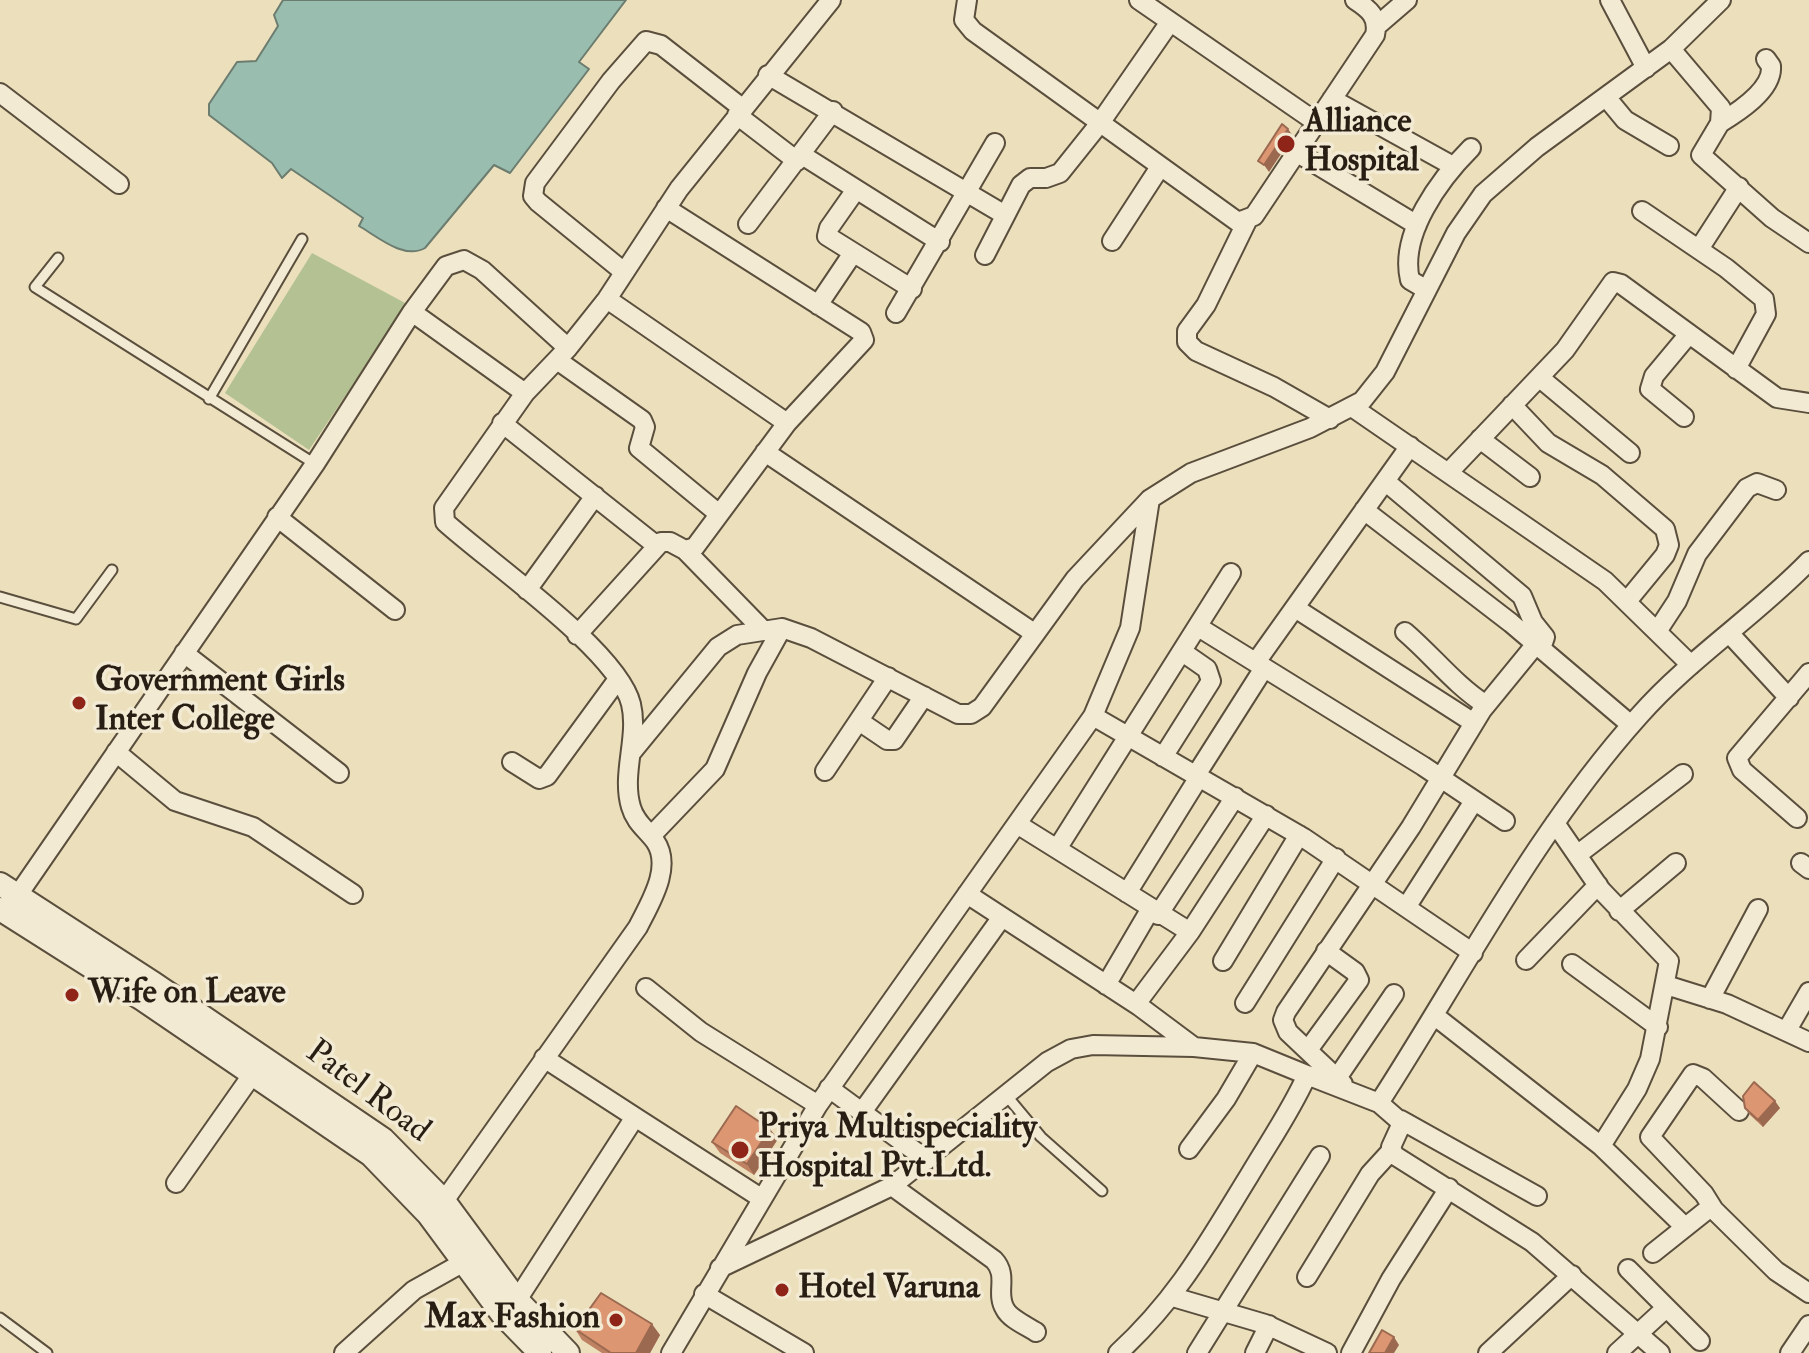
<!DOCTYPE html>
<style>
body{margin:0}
canvas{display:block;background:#ecdfbc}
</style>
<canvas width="1809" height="1353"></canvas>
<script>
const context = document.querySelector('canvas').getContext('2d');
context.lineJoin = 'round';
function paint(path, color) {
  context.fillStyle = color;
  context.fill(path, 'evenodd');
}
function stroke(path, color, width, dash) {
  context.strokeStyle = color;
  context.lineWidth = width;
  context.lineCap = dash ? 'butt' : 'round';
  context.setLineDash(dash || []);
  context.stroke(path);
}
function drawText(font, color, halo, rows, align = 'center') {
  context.font = font + ' "IM FELL Double Pica",serif';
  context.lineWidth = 7;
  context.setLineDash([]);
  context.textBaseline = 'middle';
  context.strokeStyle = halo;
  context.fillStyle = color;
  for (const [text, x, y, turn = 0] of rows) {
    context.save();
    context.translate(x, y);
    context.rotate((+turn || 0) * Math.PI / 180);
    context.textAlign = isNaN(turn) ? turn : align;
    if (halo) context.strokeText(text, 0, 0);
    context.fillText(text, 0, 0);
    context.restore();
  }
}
const green = new Path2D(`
 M312,253L407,304L309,450L225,393Z`);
const water = new Path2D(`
 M283,0H626L579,62L589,69L510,173L494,165L425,248C404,260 378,237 359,226L363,218L291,169L282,178L272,163L209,115V104L237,62L256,61L278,26L274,15Z`);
const service = new Path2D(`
 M58,258L35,287L315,464
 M209,399L302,239
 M0,597L76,619L112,570
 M1006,1095L1041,1137L1102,1191
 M0,1318L47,1353`);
const minor = new Path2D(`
 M967,0L964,20L973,31L1238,222L1254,216L1375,35C1379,17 1369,9 1355,0
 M1139,0L1316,122
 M1610,0L1646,68
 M1378,25L1407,0
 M1671,49L1721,108L1720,123L1701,155L1772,218L1809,243
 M768,75L1005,215
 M0,93L119,184
 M1606,97L1625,120L1669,146
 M1332,99L1453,166
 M737,115L797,161
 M1720,123C1738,112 1773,90 1771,66L1766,59
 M1296,152L1417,225
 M802,155L940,242
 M855,191L829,228L827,236L912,289
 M1642,211L1726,268L1764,299L1766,314L1736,369
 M1247,221L1206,305L1187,331V342L1196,351L1274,387L1330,419
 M748,224L833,111
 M1112,241L1160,167
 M1699,249L1739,187
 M985,255L1021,185L1030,178H1046L1060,173L1100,123L1170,22
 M624,272L538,202L533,196L535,183L611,81L646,41L661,45L742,108
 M1427,290L1410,280C1399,234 1440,179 1471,148
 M607,299L787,423
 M818,305L853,253
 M412,312L525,393
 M896,313L995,143
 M557,360L642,420L645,427L639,448L719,514
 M1540,378L1630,453
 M1512,405L1548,443L1602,475L1665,529L1669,545L1665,555L1628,600
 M1352,407L1605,581L1691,665
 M1684,417L1650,389L1654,376L1689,334
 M502,423L657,546
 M1480,439L1530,477
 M765,452L1034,633
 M1448,473L1565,350L1613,282L1621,284L1777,398L1809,403
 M1385,481L1522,596L1533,622L1545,637L1541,649
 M1364,510L1511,623L1631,725
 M277,517L395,610
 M685,550L761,628
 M527,590L595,496
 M1295,608L1474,723
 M1200,628L1423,766L1505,821
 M1658,630L1677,601L1697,554L1747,488L1757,483L1776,490
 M1405,632C1433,656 1455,685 1486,705
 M1729,633L1789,698
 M577,635L661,542H670L685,550L695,547L787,423L864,340L861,332L666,208
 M184,653L339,773
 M1256,662L1410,446
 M1093,716L1304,838L1473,953
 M859,721L887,740H894L924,696
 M116,752L175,801L253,827L353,894
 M631,753L718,647L737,635L782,628L811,638L958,714H971L982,707L1075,579L1150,499L1191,473L1310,428L1362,401L1385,372L1456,233L1483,194L1537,147L1671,49L1721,0
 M1163,757L1211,681L1207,669L1184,653
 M512,762L539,779L547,776L618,679
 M825,771L888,677
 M1196,775L1264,668
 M1797,818L1742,770L1737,758L1809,673
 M1555,823L1601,890L1669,961L1650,1059L1637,1089L1601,1146
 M1017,824L1190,932
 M651,836L715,769L757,673L782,628
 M1057,849L1231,573
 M1577,855L1683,774
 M1801,863L1809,869
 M1127,893L1199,777
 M967,894L1139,1006L1194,1047
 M11,905L315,464L412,312L446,266L464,260L482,270L568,348
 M1407,906L1474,801
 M1619,911L1676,863
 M1158,915L1235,797
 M1526,960L1598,885
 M1223,961L1299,835
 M1572,964L1658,1027
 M1106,985L1150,910
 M1666,985L1727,1004L1809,1042
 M646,988L701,1032L818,1105
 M1710,999L1758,909
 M1245,1003L1336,858
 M1136,1004L1190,932L1266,815
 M1435,1016L1601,1146L1685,1227
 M1787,1030L1809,992
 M1308,1050L1359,980L1355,972L1326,951
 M544,1058L635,1117
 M1337,1078L1394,994
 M1343,1084L1288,1032L1283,1020L1286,1012L1411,827L1482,710L1536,644
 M829,1088L927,1160
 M1379,1103L1402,1123L1391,1147L1394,1155L1532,1242L1660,1353
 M862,1112L1002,917
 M1401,1120L1537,1196
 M1189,1149L1226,1099L1253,1053
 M176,1183L252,1075
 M892,1186L994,1260C1009,1276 995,1293 1005,1309C1010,1319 1027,1326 1036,1332
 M436,1208L444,1201L638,927C650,903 673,867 655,841C647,830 635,822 631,807C621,774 639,737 631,704C618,651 489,562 445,522L444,508L525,393L568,348L607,299L679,189L831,0
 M1714,1210L1704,1194L1650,1137L1693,1074L1703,1078L1739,1111
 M1653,1253L1707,1210H1714L1776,1271L1809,1293
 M720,1268L892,1186L1047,1062L1071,1049L1093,1045L1194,1047L1253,1053L1307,1075
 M1628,1269L1700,1341
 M1307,1277L1370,1174L1391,1151
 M704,1294L804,1353
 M1173,1297L1265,1324L1327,1353
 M507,1309L517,1300L635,1117L761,1198
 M344,1353L414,1290L473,1257
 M671,1353L818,1105L1093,716L1130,628L1150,499
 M1118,1353C1178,1298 1207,1244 1249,1176C1269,1142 1291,1111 1307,1075L1379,1103C1463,973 1535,832 1639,716C1690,658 1756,616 1809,561
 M1197,1353L1320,1156
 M1255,1353L1269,1325
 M1351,1353L1391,1279L1449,1188
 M1488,1353L1572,1275
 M1617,1353L1666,1308
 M1790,1353L1809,1325`);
const tertiary = new Path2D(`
 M0,884L153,983L383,1139L444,1201L517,1300L568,1353
 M0,909L142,999L371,1155L428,1214L502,1314L540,1353`);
const wall = new Path2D(`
 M1745,1108H1780L1763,1127L1750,1115Z
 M778,1139L754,1175L720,1153L712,1142Z
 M575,1329L660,1335L650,1353H602L582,1340Z`);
const shadedWall = new Path2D(`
 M1288,129L1293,136L1269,172L1264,165Z
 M1775,1101L1780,1108L1763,1127L1758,1120Z
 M770,1129L778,1139L754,1175L747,1164Z
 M652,1324L660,1335L650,1353H636Z
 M1394,1337L1399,1345L1394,1353H1385Z`);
const building = new Path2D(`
 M1282,124L1288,129L1264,165L1258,161Z
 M1754,1082L1775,1101L1758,1120L1745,1108L1743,1096Z
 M736,1106L770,1129L747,1164L712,1142Z
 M601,1293L652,1324L636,1353H611L575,1329Z
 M1382,1330L1394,1337L1385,1353H1369Z`);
const markers = [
 [1286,144,10,"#8f2418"],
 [79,703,8,"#8f2418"],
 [72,995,8,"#8f2418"],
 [740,1150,10,"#8f2418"],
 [782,1290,8,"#8f2418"],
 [616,1320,8,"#8f2418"]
];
const poiNames = [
 ["Alliance",1304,124],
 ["Hospital",1304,163],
 ["Government Girls",95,683],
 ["Inter College",95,722],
 ["Wife on Leave",88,995],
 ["Priya Multispeciality",758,1130],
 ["Hospital Pvt.Ltd.",758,1169],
 ["Hotel Varuna",798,1290],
 ["Max Fashion",600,1320,"right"]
];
const streetNames = [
 ["Patel Road",367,1093,37]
];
paint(green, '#b4c293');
paint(water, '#99bdae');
stroke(water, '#6c7d70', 2);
stroke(service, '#5a4e3d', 13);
stroke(minor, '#5a4e3d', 22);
stroke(tertiary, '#5a4e3d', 26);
stroke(service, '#f3ead3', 9);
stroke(minor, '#f3ead3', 18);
stroke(tertiary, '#f3ead3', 22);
paint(wall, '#be8162');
paint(shadedWall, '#9b6950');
paint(building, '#dd9672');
stroke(building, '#9b6950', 2);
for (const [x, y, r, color] of markers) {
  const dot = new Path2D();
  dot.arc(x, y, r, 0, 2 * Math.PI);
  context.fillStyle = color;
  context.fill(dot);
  stroke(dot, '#f3ead3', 3);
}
drawText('bold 34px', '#291e13', '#f3ead3', poiNames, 'left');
drawText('34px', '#291e13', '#f3ead3', streetNames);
</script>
